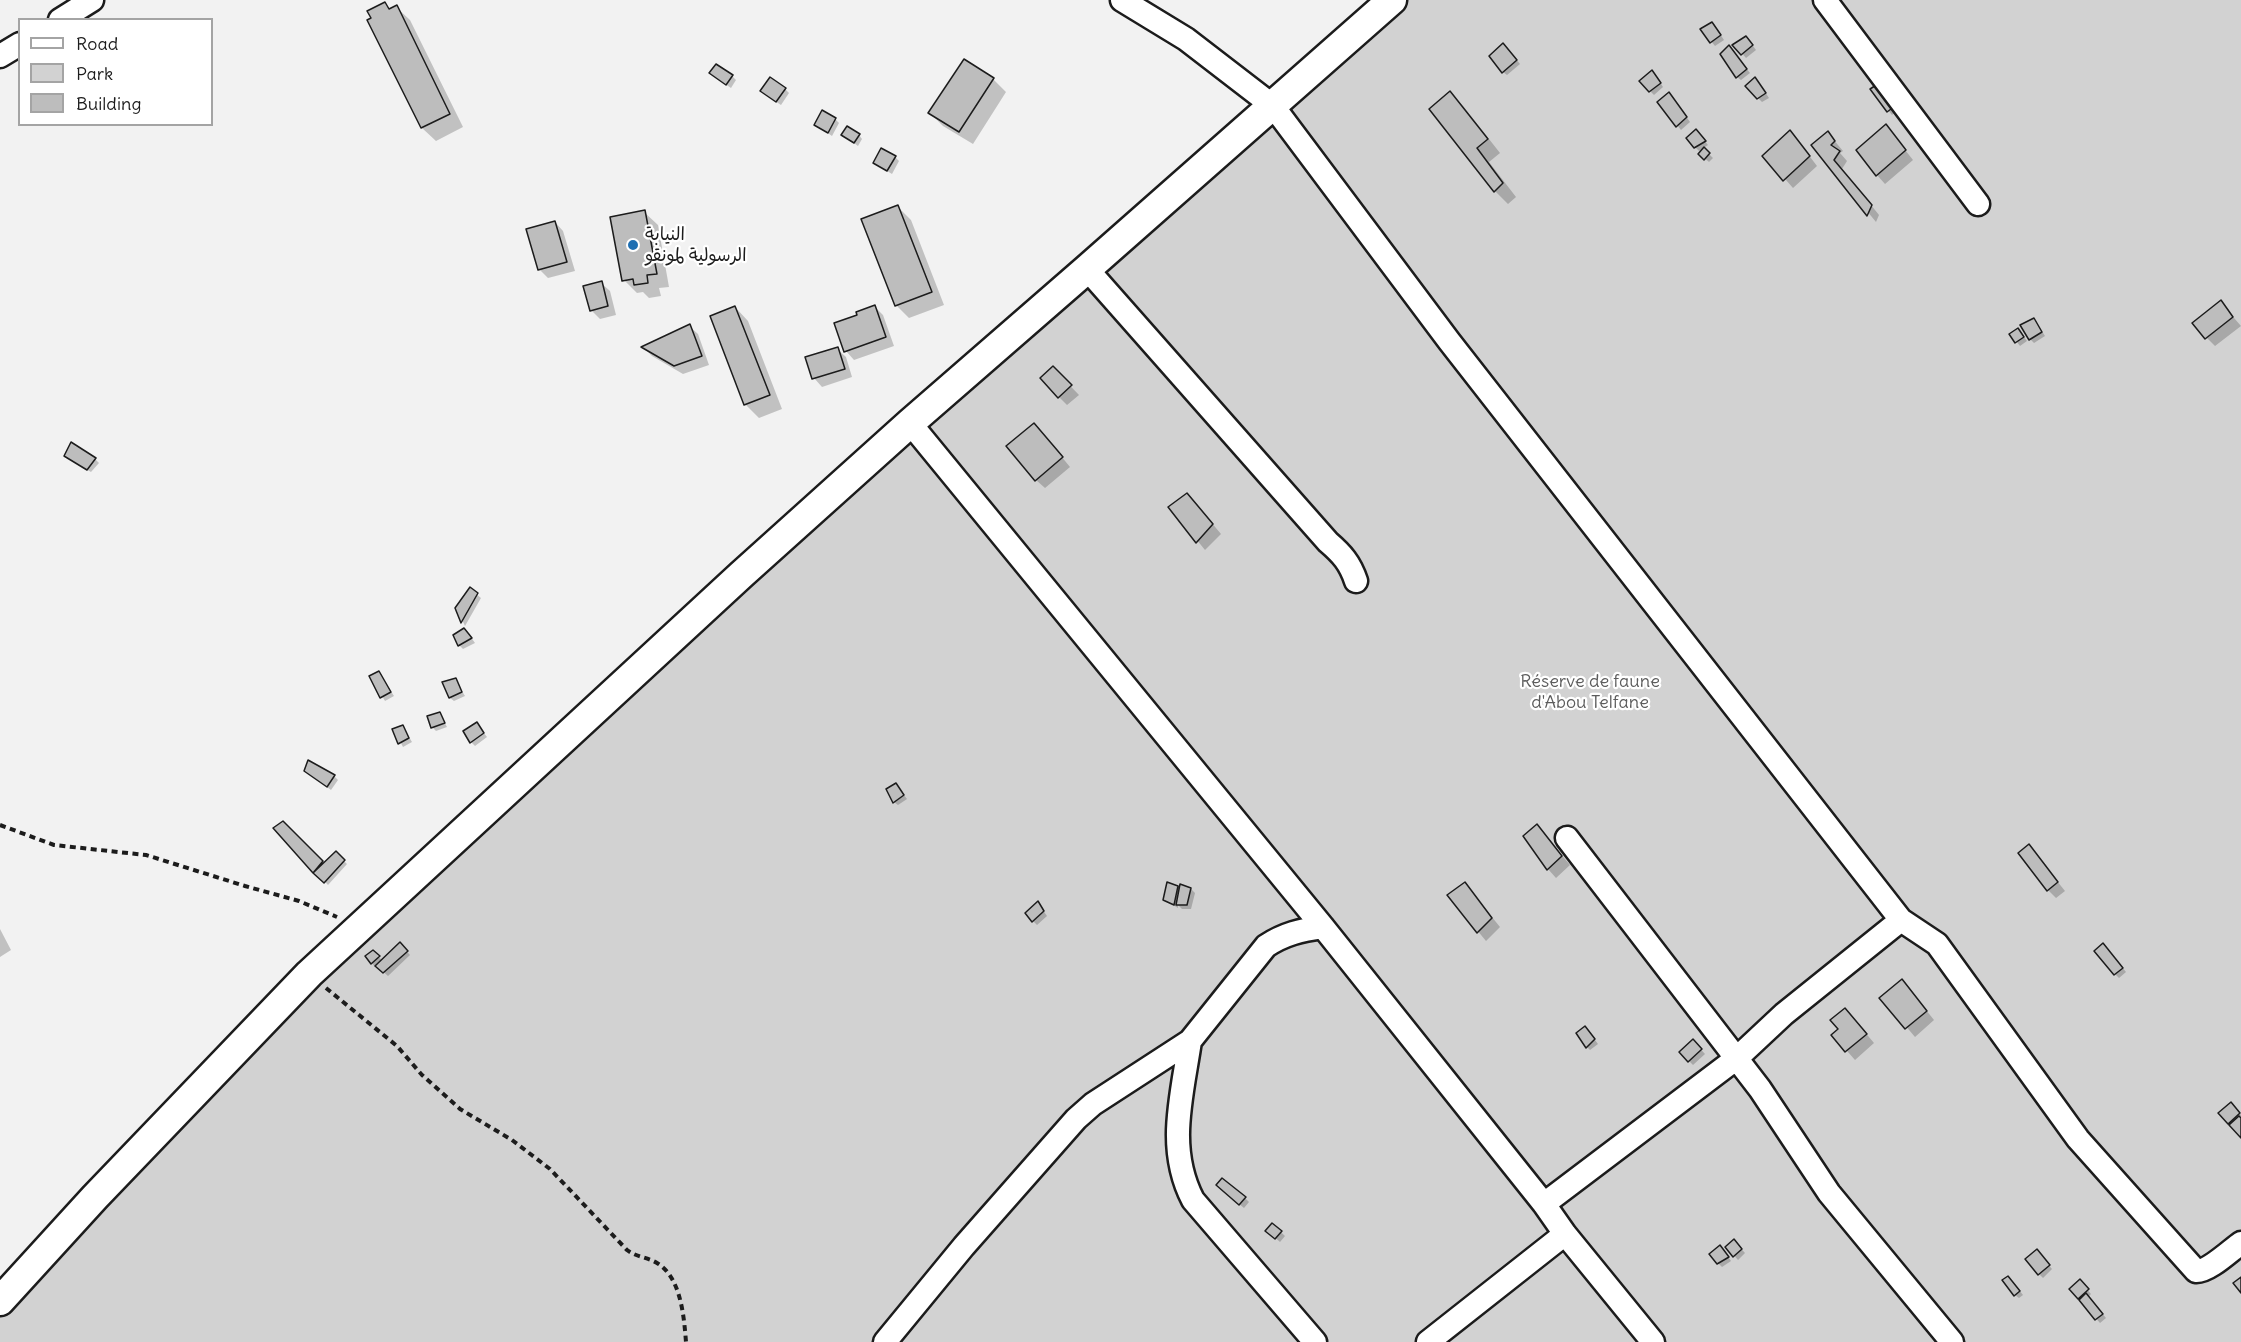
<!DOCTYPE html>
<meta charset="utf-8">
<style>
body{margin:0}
#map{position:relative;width:2241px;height:1342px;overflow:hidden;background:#f2f2f2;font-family:Delius,sans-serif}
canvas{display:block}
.legend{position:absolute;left:18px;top:18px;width:195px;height:108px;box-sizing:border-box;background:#fff;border:2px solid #a4a4a4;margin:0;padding:8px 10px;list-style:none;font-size:18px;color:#1c1c1c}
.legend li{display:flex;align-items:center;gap:12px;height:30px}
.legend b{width:30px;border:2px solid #a4a4a4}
</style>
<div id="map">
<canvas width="2241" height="1342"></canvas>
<ul class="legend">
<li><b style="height:8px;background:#fff"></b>Road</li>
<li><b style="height:16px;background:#d2d2d2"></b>Park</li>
<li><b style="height:16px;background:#bdbdbd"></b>Building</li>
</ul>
</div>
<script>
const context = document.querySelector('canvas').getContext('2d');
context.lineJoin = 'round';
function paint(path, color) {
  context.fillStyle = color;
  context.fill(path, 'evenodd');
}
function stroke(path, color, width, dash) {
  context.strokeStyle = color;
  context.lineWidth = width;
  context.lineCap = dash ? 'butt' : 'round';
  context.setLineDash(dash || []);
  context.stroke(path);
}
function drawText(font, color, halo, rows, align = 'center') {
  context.font = font + ' Delius,"Playpen Sans Arabic",sans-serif';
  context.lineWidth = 4.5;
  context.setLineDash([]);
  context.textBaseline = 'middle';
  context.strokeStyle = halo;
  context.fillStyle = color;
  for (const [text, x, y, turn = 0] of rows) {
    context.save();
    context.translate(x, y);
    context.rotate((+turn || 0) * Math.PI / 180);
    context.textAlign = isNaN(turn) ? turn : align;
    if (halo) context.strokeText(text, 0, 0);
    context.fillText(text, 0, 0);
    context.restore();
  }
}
const green = new Path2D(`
 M1392,0H2241V1342H0V1300L309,974Z`);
const shadow = new Path2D(`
 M385,4L391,10L396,7L410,20L463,127L436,141L422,128L369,20Z
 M1716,28L1724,40L1715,46L1702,30Z
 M1750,42L1756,50L1746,58L1735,45Z
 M1507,48L1520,64L1507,75L1503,72Z
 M1732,51L1750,73L1741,80L1737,77Z
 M732,76L736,80L731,88L715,77Z
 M1656,76L1663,87L1654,95L1650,91Z
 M993,79L1006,92L973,144L943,126L930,113Z
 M1759,83L1769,98L1762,102L1758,98Z
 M785,89L789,93L781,105L766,95Z
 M1872,90L1897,110L1892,115Z
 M1450,93L1463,106L1500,153L1489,162L1516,197L1508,204L1495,191L1431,109Z
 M1673,98L1690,122L1681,130L1659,102Z
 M835,119L839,123L832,136L816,125Z
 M1886,126L1913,160L1885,184L1877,175Z
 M1696,131L1708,145L1699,151L1695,147Z
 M1828,133L1843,151L1840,153L1847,161L1842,169L1879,215L1876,222L1813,145Z
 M843,135H859L862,139L858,146Z
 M1798,141L1817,166L1793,188L1765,156Z
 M1704,149L1713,158L1709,162L1700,154Z
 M895,157L899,161L892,174L879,166Z
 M898,207L911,220L944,305L909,318L896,305Z
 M644,212L658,225L669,287L659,288L661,296L649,298L643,292L637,293L624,280Z
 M555,222L563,231L575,271L548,278L539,269Z
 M601,283L610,291L616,315L600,319L592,311Z
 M2220,302L2241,326L2215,346L2207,338Z
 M874,306L883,315L894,346L854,360L846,351L836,324L859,316Z
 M735,307L748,321L782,409L759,418L746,405L712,316Z
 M2034,319L2045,336L2034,343L2030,339Z
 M689,326L698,334L709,365L683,374L652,356L644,348Z
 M2021,333L2027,341L2020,346L2011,334Z
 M837,349L846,357L852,377L822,387L814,378Z
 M1053,368L1079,395L1067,405L1059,397Z
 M1042,433L1070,467L1045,488L1036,480Z
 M95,459L99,463L91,472L70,460Z
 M1195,503L1221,534L1205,550L1171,508Z
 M470,589L481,598L465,626L457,609Z
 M468,633L475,643L463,649L459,645Z
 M379,673L394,696L385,701L371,677Z
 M455,680L465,696L454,701L450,698L444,683Z
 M440,714L447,727L436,731L432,727Z
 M477,724L487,737L475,746L471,742Z
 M403,727L412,742L403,747L394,730Z
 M309,774L334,776L338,780L331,790Z
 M896,785L907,799L898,805L894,802Z
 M283,823L324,864L336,853L347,864L328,885L276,828Z
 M1537,826L1570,865L1556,878L1548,869L1525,836Z
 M2029,846L2065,891L2056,898L2048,890Z
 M1465,884L1500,927L1486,941L1449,896Z
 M1177,887L1181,891L1191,889L1195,893L1191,909H1182L1178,905V908L1165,900Z
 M1038,903L1047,916L1037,925L1033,921Z
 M0,929L11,950L0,957Z
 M400,944L410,955L388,976L377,966L375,967L367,957L373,952L383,961Z
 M2107,949L2126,972L2119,978L2115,974Z
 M1910,990L1934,1020L1915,1037L1882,998Z
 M1853,1018L1874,1043L1855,1060L1833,1035Z
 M1589,1032L1598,1044L1590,1050L1587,1047Z
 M1693,1041L1705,1054L1693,1065L1689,1061Z
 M2231,1104L2241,1115V1136L2220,1113Z
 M1221,1189L1245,1198L1249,1202L1244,1208Z
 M1273,1225L1285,1236L1280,1242L1267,1230Z
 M1734,1241L1745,1253L1738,1260L1727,1247Z
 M1724,1251L1731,1261L1722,1267L1718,1263Z
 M2040,1255L2052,1269L2043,1278L2039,1274Z
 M2012,1281L2023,1295L2019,1298L2015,1295Z
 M2080,1281L2091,1294L2088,1297L2106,1318L2100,1323L2071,1289Z`);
const building = new Path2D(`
 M385,2L389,9L397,5L450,114L421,128L367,20L371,18L367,11Z
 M1712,22L1721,35L1710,43L1700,29Z
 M1746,36L1753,45L1741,55L1732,45Z
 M1503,43L1517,60L1502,73L1489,56Z
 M1729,45L1747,69L1736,78L1720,54Z
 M964,59L994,78L959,132L928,113Z
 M716,64L733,75L726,85L709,73Z
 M1652,70L1661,83L1649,92L1639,81Z
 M770,77L786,88L776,102L760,91Z
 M1755,77L1766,93L1757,99L1745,86Z
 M1878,84L1895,106L1887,112L1870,89Z
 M1450,91L1488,139L1477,148L1503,183L1494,192L1429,109Z
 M1669,92L1687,117L1676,127L1657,102Z
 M822,110L836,118L828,133L814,125Z
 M1886,124L1906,150L1876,176L1856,150Z
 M847,126L860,134L854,143L841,135Z
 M1696,129L1706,141L1694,148L1686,138Z
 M1790,130L1810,156L1783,181L1762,156Z
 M1828,131L1835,141L1831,145L1840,151L1834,160L1872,205L1867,216L1811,145Z
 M1704,147L1710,153L1704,160L1698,154Z
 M881,148L896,156L887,171L873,163Z
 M898,205L932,292L895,306L861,219Z
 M645,210L657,274L647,275L648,283L634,285L633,279L622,281L610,217Z
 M555,221L567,262L538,270L526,229Z
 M602,281L608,306L590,311L583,286Z
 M2221,300L2233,317L2205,339L2192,323Z
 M875,305L886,337L844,352L834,323L857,315L856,312Z
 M735,306L770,395L744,405L710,316Z
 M2034,318L2042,332L2029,340L2020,325Z
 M690,324L702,356L674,366L641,347Z
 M2018,328L2024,337L2015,343L2009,334Z
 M838,347L845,369L812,379L805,357Z
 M1053,366L1072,385L1058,398L1040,378Z
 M1034,423L1063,457L1035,481L1006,446Z
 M71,442L96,458L87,470L64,456Z
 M1187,493L1213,524L1196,543L1168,507Z
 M470,587L478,593L461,623L455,608Z
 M464,628L472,638L458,646L453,635Z
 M379,671L391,692L380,698L369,676Z
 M456,678L462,692L449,698L442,682Z
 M440,712L445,723L431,728L427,716Z
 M477,722L484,733L470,743L463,731Z
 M403,725L409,738L398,744L392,729Z
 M308,760L335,775L327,787L304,771Z
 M896,783L904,795L893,803L886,789Z
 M283,821L323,861L313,873L273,828Z
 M1537,824L1562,856L1547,870L1523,836Z
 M2029,844L2058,882L2047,891L2018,853Z
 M336,851L345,860L324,883L313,873Z
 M1167,882L1178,886L1174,905L1163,900Z
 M1465,882L1492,918L1477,933L1447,895Z
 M1180,884L1191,888L1187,905H1176Z
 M1038,901L1044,911L1032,922L1025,913Z
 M400,942L408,951L383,973L375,966Z
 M2103,943L2123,968L2114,975L2094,951Z
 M373,950L380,956L371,964L365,956Z
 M1902,979L1927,1011L1905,1029L1879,998Z
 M1845,1008L1867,1034L1845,1052L1831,1035L1838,1029L1830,1020Z
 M1585,1026L1595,1039L1586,1048L1576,1033Z
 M1693,1039L1702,1049L1688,1062L1679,1052Z
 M2231,1102L2240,1113L2228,1124L2218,1113Z
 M2239,1116L2241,1118V1138L2229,1125Z
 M1222,1178L1246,1197L1239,1205L1216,1185Z
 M1272,1223L1282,1231L1275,1239L1265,1231Z
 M1734,1239L1742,1249L1733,1257L1725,1247Z
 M1720,1245L1729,1257L1717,1264L1709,1254Z
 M2037,1249L2050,1265L2038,1275L2025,1259Z
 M2008,1276L2020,1291L2014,1296L2002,1280Z
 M2241,1277V1293L2233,1283Z
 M2080,1279L2089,1289L2078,1299L2069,1289Z
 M2086,1293L2103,1314L2095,1320L2079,1300Z`);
const path = new Path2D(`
 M0,825L54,845L146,855L245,886L299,901L337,917
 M326,988L397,1046L422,1075L460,1109L512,1140L550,1169L627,1250C636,1257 647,1257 657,1263C681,1277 684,1317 686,1342`);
const minor = new Path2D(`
 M1122,0L1186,39L1273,106L1449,341L1901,920
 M1825,0L1978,204
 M60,20L92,0
 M0,56L20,44
 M1087,269L1328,542C1342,554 1350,563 1356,581
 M910,423L1323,927L1544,1204L1565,1234L1653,1342
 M1567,838L1760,1089L1829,1193L1952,1342
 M1190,1041C1182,1096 1166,1148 1193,1200L1315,1342
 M1544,1204L1737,1058L1784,1014L1901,920L1937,944L2078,1139L2196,1271C2208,1272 2231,1250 2241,1243
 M885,1342L964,1246L1076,1119L1093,1104L1190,1041L1266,946C1284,934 1301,930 1323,927
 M1428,1342L1565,1234`);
const major = new Path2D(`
 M0,1301L95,1197L309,974L741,575L910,423L1087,269L1392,0`);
const markers = [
 [633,245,6,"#1f6fb2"]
];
const poiNames = [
 ["النيابة",645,235],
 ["الرسولية لمونقو",645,256]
];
const parkNames = [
 ["Réserve de faune",1590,682],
 ["d'Abou Telfane",1590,703]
];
paint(green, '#d2d2d2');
paint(shadow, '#0003');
paint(building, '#bdbdbd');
stroke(building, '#1c1c1c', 1.5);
stroke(minor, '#1c1c1c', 27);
stroke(major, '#1c1c1c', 33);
stroke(path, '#1c1c1c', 4, [6, 4.5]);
stroke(minor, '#fff', 22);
stroke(major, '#fff', 28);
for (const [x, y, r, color] of markers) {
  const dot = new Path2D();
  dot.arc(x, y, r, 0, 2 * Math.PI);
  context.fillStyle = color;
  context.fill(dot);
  stroke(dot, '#fff', 2);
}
drawText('18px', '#1c1c1c', '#fff', poiNames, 'left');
drawText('18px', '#5c5c5c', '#fff', parkNames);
</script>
